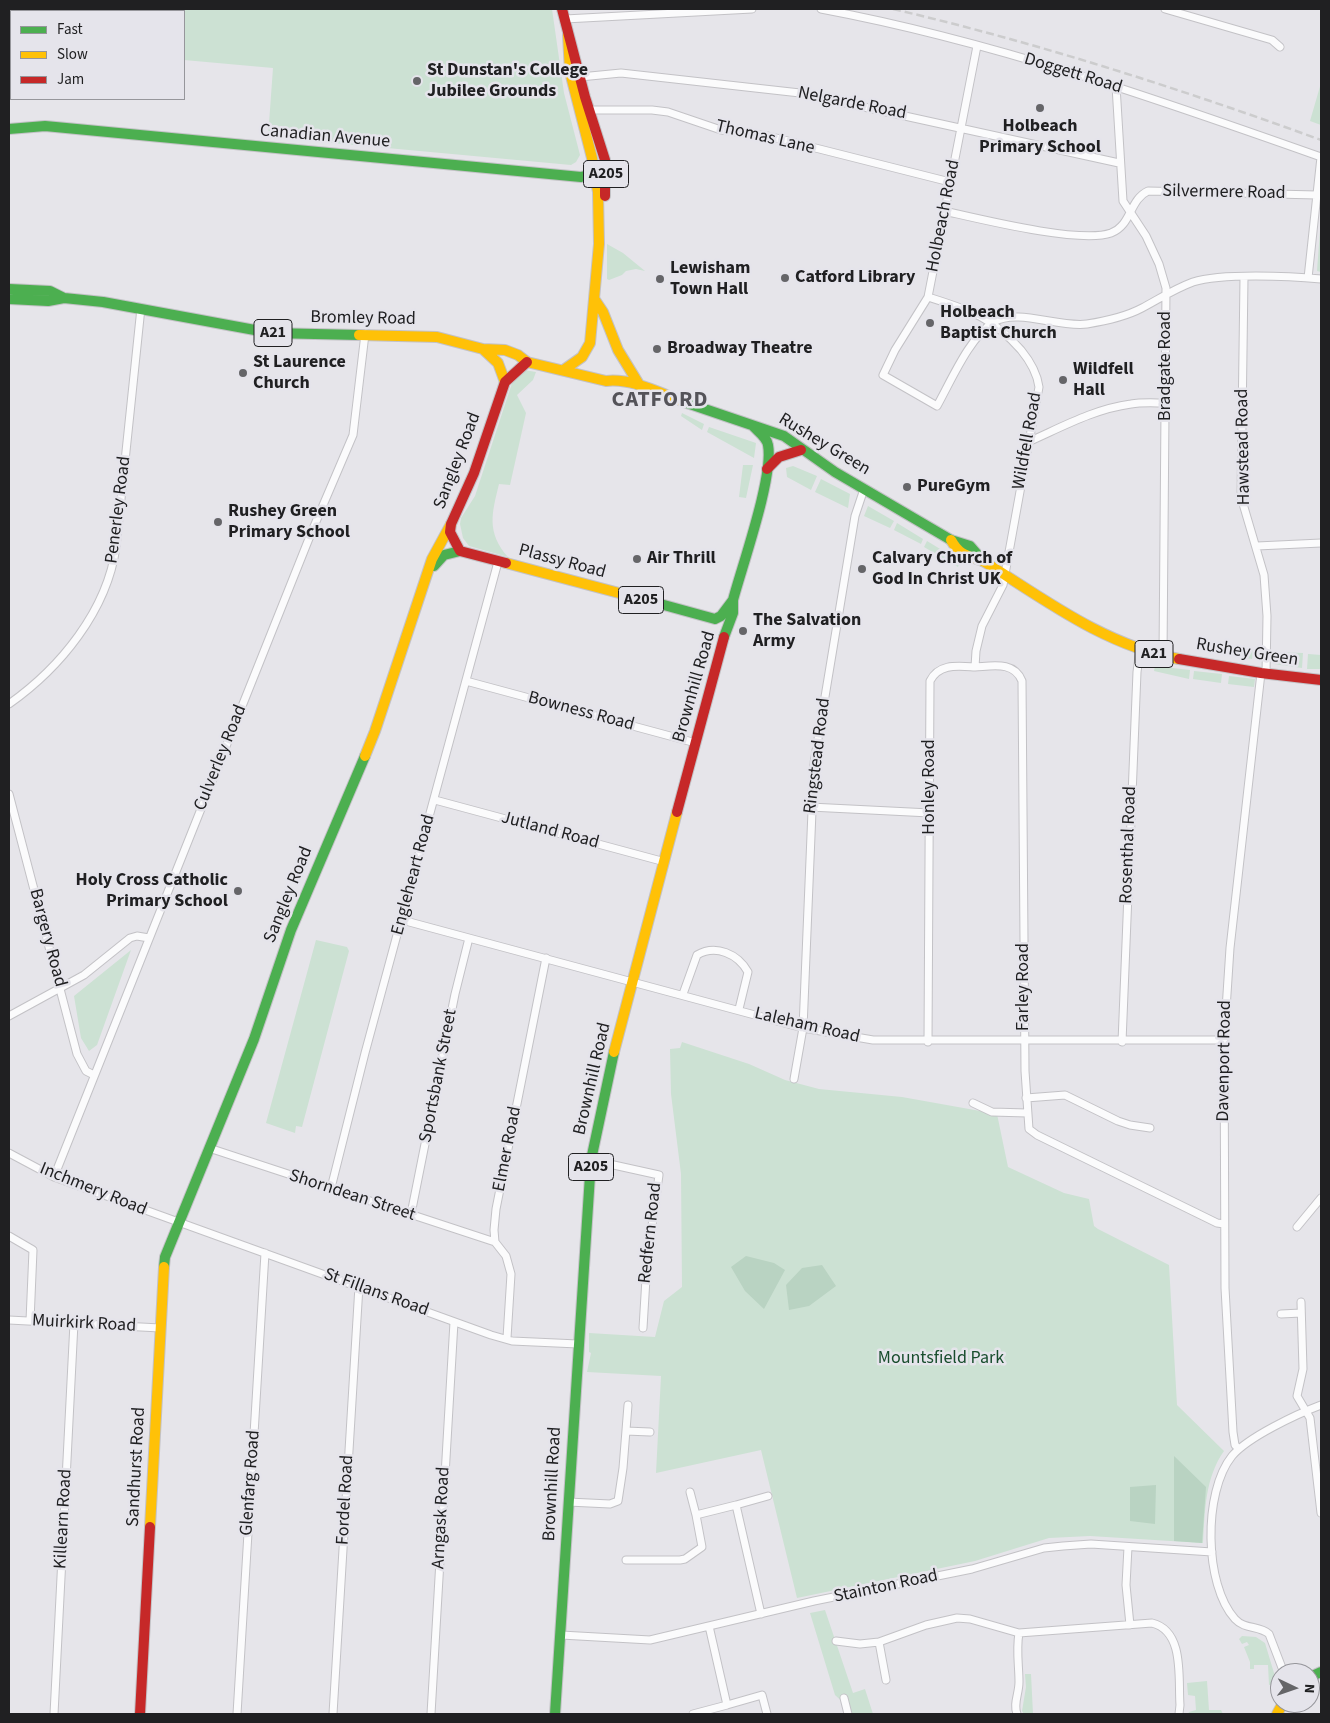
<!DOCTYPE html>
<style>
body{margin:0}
#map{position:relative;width:1330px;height:1723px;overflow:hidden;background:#e6e5ea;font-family:"Source Sans 3",sans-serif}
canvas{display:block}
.frame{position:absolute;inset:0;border:10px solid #202022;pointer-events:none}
.legend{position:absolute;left:10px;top:10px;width:175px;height:90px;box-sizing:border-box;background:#e5e4eb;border:1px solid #96969b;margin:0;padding:6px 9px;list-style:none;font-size:15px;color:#202022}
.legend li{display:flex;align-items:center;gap:10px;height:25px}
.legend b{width:25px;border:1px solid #96969b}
.north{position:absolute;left:1270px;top:1663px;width:50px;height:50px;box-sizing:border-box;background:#e5e4eb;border:1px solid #96969b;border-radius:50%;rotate:93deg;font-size:14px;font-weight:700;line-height:20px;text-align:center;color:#202022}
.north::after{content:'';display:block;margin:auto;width:18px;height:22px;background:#656568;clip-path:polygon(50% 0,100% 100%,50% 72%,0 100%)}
</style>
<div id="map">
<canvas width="1330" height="1723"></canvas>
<div class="frame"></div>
<ul class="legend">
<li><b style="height:6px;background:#4caf50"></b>Fast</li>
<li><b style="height:6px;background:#ffc107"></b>Slow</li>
<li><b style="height:6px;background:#c62828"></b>Jam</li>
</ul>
<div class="north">N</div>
</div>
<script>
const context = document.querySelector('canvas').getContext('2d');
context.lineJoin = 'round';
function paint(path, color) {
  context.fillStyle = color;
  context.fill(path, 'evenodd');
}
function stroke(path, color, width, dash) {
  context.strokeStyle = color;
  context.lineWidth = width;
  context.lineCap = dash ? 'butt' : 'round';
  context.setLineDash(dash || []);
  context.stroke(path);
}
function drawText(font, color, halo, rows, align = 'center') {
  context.font = font + ' "Source Sans 3",sans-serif';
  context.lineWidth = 5;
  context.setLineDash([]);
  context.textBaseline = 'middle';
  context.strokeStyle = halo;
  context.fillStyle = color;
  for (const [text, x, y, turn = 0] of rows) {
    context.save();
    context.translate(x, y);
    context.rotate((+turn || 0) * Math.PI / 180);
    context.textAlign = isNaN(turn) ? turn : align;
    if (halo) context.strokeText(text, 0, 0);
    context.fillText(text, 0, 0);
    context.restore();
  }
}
const green = new Path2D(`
 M9,9H552L564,93L580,155L576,162L571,165L268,137L273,68L184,60V11H11V51H9Z
 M1321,83V125L1310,121Z
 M1321,217V272L1317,271Z
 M607,244L623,253L645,271L636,269L626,271L622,275L609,280L607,279Z
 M524,370L536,372L533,380L517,395L526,413L510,485L499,484C492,513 486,532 508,557L469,546L463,538L460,524L461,518L475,496L514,377Z
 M682,413L704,424L702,430L681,416Z
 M709,427L756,443L754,458L707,432Z
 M743,465H753L746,498L739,497Z
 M793,466L817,476L811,490L787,477L786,468Z
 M821,479L850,494L848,508L815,492Z
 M868,506L894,521L890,528L864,516Z
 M897,523L923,539L921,544L894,530Z
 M927,541L960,561L958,567L924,547Z
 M1220,648L1254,649L1252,659L1220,654Z
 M1274,652L1303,653L1302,668L1273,664Z
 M1308,654L1321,655V669H1307Z
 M1155,666L1190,670L1189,679L1154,671Z
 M1194,671L1222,674L1221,683L1193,679Z
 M1229,676L1255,679L1254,687L1228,684Z
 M316,940L347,947L349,951L302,1127L296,1126L295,1133L266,1123Z
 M131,950L97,1045L89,1051L81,1038L74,996Z
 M682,1042L749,1064L785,1080L819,1089L902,1097L997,1114L1008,1167L1064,1193L1089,1199L1094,1226L1098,1229L1169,1265L1177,1405L1224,1451C1205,1478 1205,1510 1203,1543L1090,1536L1049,1538L975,1561L797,1598L761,1450L656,1473L661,1376L587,1372L591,1353L589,1352V1333L655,1337L664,1301L682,1287L681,1174L671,1094L670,1049L680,1048Z
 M825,1610L853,1693L865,1689L873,1714H850L847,1706L835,1695L810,1613Z
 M1242,1636L1256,1637L1265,1643L1277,1683L1269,1685L1268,1665H1254V1669H1250V1662L1244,1647L1249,1645L1247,1642L1242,1644L1239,1639Z
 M1025,1674H1031L1033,1714H1024L1022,1711L1026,1687Z
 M1207,1681L1209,1710H1221L1223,1714H1188L1189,1712L1196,1710L1195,1696L1188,1695L1187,1683Z`);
const forest = new Path2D(`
 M746,1256L774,1263L785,1270L764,1309L745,1291L731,1267Z
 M822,1265L836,1286L809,1306L789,1310L786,1285L802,1268Z
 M1174,1456L1206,1487L1202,1543L1174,1541Z
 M1156,1485L1155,1524L1130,1521V1487Z`);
const street = new Path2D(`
 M821,9C992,41 1157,99 1321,157L1308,278
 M1165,9L1272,40L1280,47
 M565,19L752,9
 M977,46L928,297L895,350L883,375L937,406C951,381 970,336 994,322C1017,308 1059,328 1087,324C1106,321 1125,317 1142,308C1159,299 1174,289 1193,282C1221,273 1290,276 1321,279
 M580,77L621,73L800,93L1119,163
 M1116,86L1123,201L1146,236L1159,264L1166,288L1163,656
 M587,110H652L668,112L721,130L768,136L950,182
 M944,211C980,219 1080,244 1111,233C1132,225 1129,200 1148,191L1317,195
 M1244,278L1241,497L1264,575L1267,616L1266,674
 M928,297C969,310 991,316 1021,350C1030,361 1037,372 1039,387L1003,585L982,626L976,651L975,667C958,666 939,663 930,681L928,1042
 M1028,442C1062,427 1094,409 1131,404C1142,402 1155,403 1166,403
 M1257,546L1321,543
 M975,667C993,666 1014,661 1022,681L1025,1071L1029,1129L1037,1135L1217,1223L1224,1224
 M466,681L696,743
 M9,704C60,668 107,611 116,547L141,308
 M9,794L77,1054L86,1071L94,1075
 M435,800L665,862
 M810,807L930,813
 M402,920L803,1028L873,1040H1224
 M683,994L697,955C716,944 738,954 748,972L739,1009
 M9,1016L84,975L130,938L137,936L149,938
 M1122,1042L1137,672L1140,649
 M794,1079L803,1028L814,763L855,516L864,489
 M1026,1098L1065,1095L1118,1121L1130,1125L1150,1128
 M973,1103L992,1112L1027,1113
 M209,1148L495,1242
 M9,1153L54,1177L491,1335L512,1341L578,1344
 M591,1160L659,1175L647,1262L643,1328
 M54,1177L312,531L353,435L365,334
 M331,1188L365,1053L498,562
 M411,1214L455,994L469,938
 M1297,1227L1321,1198
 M9,1236L33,1250L30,1321
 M1301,1302L1303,1369L1297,1396L1310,1418L1321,1513
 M1281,1314L1301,1313
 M9,1320L160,1328
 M507,1338L511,1274L506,1256L495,1242L494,1230L496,1209L546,958
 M626,1431L650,1432
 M1239,1449L1235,1445L1233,1432L1225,1288L1224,1040L1230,948L1261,673
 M690,1492L696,1515
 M568,1502L610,1504L618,1501L623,1468L628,1405
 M736,1505L768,1496
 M1128,1547L1126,1585L1130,1625
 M626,1560H680L685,1559L702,1547L696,1515L736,1505L761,1614
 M561,1635L650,1640L814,1601L972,1569L1044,1548L1063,1546L1091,1544L1212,1552
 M836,1641L860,1644L879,1642L926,1625L957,1618L970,1619L1019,1633L1152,1623C1185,1631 1178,1679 1180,1705L1179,1714
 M879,1642L886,1680
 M1284,1673L1269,1634C1259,1625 1245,1630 1235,1619C1204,1585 1203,1492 1232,1456C1248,1437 1297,1414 1321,1405
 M844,1698L848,1714
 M727,1705L762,1695L767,1714
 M54,1714L74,1323
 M237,1714L265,1253
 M333,1714L359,1286
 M431,1714L454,1322
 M693,1714L727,1705L709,1626
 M1017,1714C1013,1703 1019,1694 1019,1682C1019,1666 1016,1650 1019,1633`);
const fast = new Path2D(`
 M9,129L45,126L581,177L596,173L598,167
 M9,289L50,291L64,298
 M9,299L48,301L64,298L103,302L271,333L359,335
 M684,402L784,436L835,472L951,540L970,546L983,561
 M434,566L444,555L460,551
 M653,602L715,619L721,616L733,600
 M724,637L733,613V600C742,566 774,476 768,445C767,438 759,432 754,427
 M164,1267L165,1257L254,1039L291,930L365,756
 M1310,1677L1321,1672
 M555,1714L591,1160L614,1052`);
const slow = new Path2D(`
 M595,300L603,312L618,350L640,386
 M359,335L437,337L483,349L505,350L518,355L527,362L606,381C632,378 660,393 684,402
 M483,349L498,363L505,382
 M565,369L582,357L590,343L599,244L598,192L592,158L570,72L568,35
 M951,540C962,560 972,554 988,564C1048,602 1107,646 1179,659
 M506,563L653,602
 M365,756L375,731L432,559L451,524
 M614,1052L677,812
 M150,1527L164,1267
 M1277,1714L1283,1703`);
const jam = new Path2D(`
 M562,9L585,97L605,160V196
 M767,469L779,457L801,450
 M506,563L460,551L450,532L451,524L474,473L505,382L527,362
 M1179,659L1261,673L1321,680
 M677,812L724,637
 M140,1714L150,1527`);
const rail = new Path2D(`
 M893,9C1038,43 1181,89 1321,140`);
const markers = [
 [417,81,5,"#656568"],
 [1040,108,5,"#656568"],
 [785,278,5,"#656568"],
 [660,279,5,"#656568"],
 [930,323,5,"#656568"],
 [657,349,5,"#656568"],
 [243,373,5,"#656568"],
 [1063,380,5,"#656568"],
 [907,487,5,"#656568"],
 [218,522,5,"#656568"],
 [637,559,5,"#656568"],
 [862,569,5,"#656568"],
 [743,631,5,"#656568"],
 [238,891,5,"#656568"]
];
const shields = [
 [606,174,45],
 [273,333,38],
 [641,600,45],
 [1154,654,38],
 [591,1167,45]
];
const shieldNames = [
 ["A205",606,174],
 ["A21",273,333],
 ["A205",641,600],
 ["A21",1154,654],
 ["A205",591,1167]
];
const poiNames = [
 ["St Dunstan's College",427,71],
 ["Jubilee Grounds",427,92],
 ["Holbeach",1040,127,"center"],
 ["Primary School",1040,148,"center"],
 ["Lewisham",670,269],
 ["Town Hall",670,290],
 ["Catford Library",795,278],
 ["Holbeach",940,313],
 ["Baptist Church",940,334],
 ["Broadway Theatre",667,349],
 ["St Laurence",253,363],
 ["Church",253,384],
 ["Wildfell",1073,370],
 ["Hall",1073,391],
 ["PureGym",917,487],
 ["Rushey Green",228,512],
 ["Primary School",228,533],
 ["Air Thrill",647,559],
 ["Calvary Church of",872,559],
 ["God In Christ UK",872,580],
 ["The Salvation",753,621],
 ["Army",753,642],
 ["Holy Cross Catholic",228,881,"right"],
 ["Primary School",228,902,"right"]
];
const streetNames = [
 ["Doggett Road",1073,74,17],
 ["Nelgarde Road",852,104,11],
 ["Canadian Avenue",325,137,5],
 ["Thomas Lane",765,138,13],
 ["Silvermere Road",1224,193,1],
 ["Holbeach Road",944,216,-79],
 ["Bromley Road",363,319,1],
 ["Bradgate Road",1166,366,-90],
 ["Wildfell Road",1028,441,-80],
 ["Rushey Green",824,445,31],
 ["Hawstead Road",1244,447,-91],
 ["Sangley Road",458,461,-69],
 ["Penerley Road",119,510,-83],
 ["Plassy Road",562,562,15],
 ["Rushey Green",1247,653,9],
 ["Brownhill Road",695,687,-74],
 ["Bowness Road",581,712,15],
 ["Ringstead Road",818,756,-83],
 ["Culverley Road",221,758,-68],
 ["Honley Road",930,787,-90],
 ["Jutland Road",550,831,15],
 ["Rosenthal Road",1129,845,-88],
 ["Engleheart Road",414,875,-75],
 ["Sangley Road",289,895,-68],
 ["Bargery Road",47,938,75],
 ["Farley Road",1024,987,-90],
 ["Laleham Road",807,1026,13],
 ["Davenport Road",1225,1061,-89],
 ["Sportsbank Street",439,1076,-79],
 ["Brownhill Road",593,1079,-77],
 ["Elmer Road",508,1149,-79],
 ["Inchmery Road",93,1190,22],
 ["Shorndean Street",352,1196,18],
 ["Redfern Road",651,1233,-84],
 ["St Fillans Road",376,1293,20],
 ["Muirkirk Road",84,1324,3],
 ["Sandhurst Road",137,1467,-87],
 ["Glenfarg Road",251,1483,-86],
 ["Brownhill Road",553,1484,-87],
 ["Fordel Road",346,1500,-87],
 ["Arngask Road",442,1518,-87],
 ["Killearn Road",64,1519,-87],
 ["Stainton Road",886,1587,-12]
];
const parkNames = [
 ["Mountsfield Park",941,1359]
];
const districtNames = [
 ["CATFORD",660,401]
];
paint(green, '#cce1d3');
paint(forest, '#b9d3c2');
stroke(street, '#c3c2c6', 9);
stroke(fast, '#c3c2c6', 12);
stroke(slow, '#c3c2c6', 12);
stroke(jam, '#c3c2c6', 12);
stroke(street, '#fbfbfc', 7);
stroke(fast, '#4caf50', 10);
stroke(slow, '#ffc107', 10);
stroke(jam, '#c62828', 10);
stroke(rail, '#cccccd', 2.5, [8, 4]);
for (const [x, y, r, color] of markers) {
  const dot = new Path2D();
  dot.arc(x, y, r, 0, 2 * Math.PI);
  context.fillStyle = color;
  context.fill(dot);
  stroke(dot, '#e5e4eb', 2);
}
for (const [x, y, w] of shields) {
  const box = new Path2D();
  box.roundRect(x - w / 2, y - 13.5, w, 27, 4);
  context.fillStyle = '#e5e4eb';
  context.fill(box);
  stroke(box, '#202022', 1);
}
drawText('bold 16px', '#202022', null, shieldNames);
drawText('bold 18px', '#202022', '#e5e4eb', poiNames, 'left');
drawText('18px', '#202022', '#e5e4eb', streetNames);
drawText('18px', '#184d2d', '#e5e4eb', parkNames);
context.letterSpacing = '1px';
drawText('bold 22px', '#545359', '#e5e4eb', districtNames);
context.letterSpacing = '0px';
</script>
